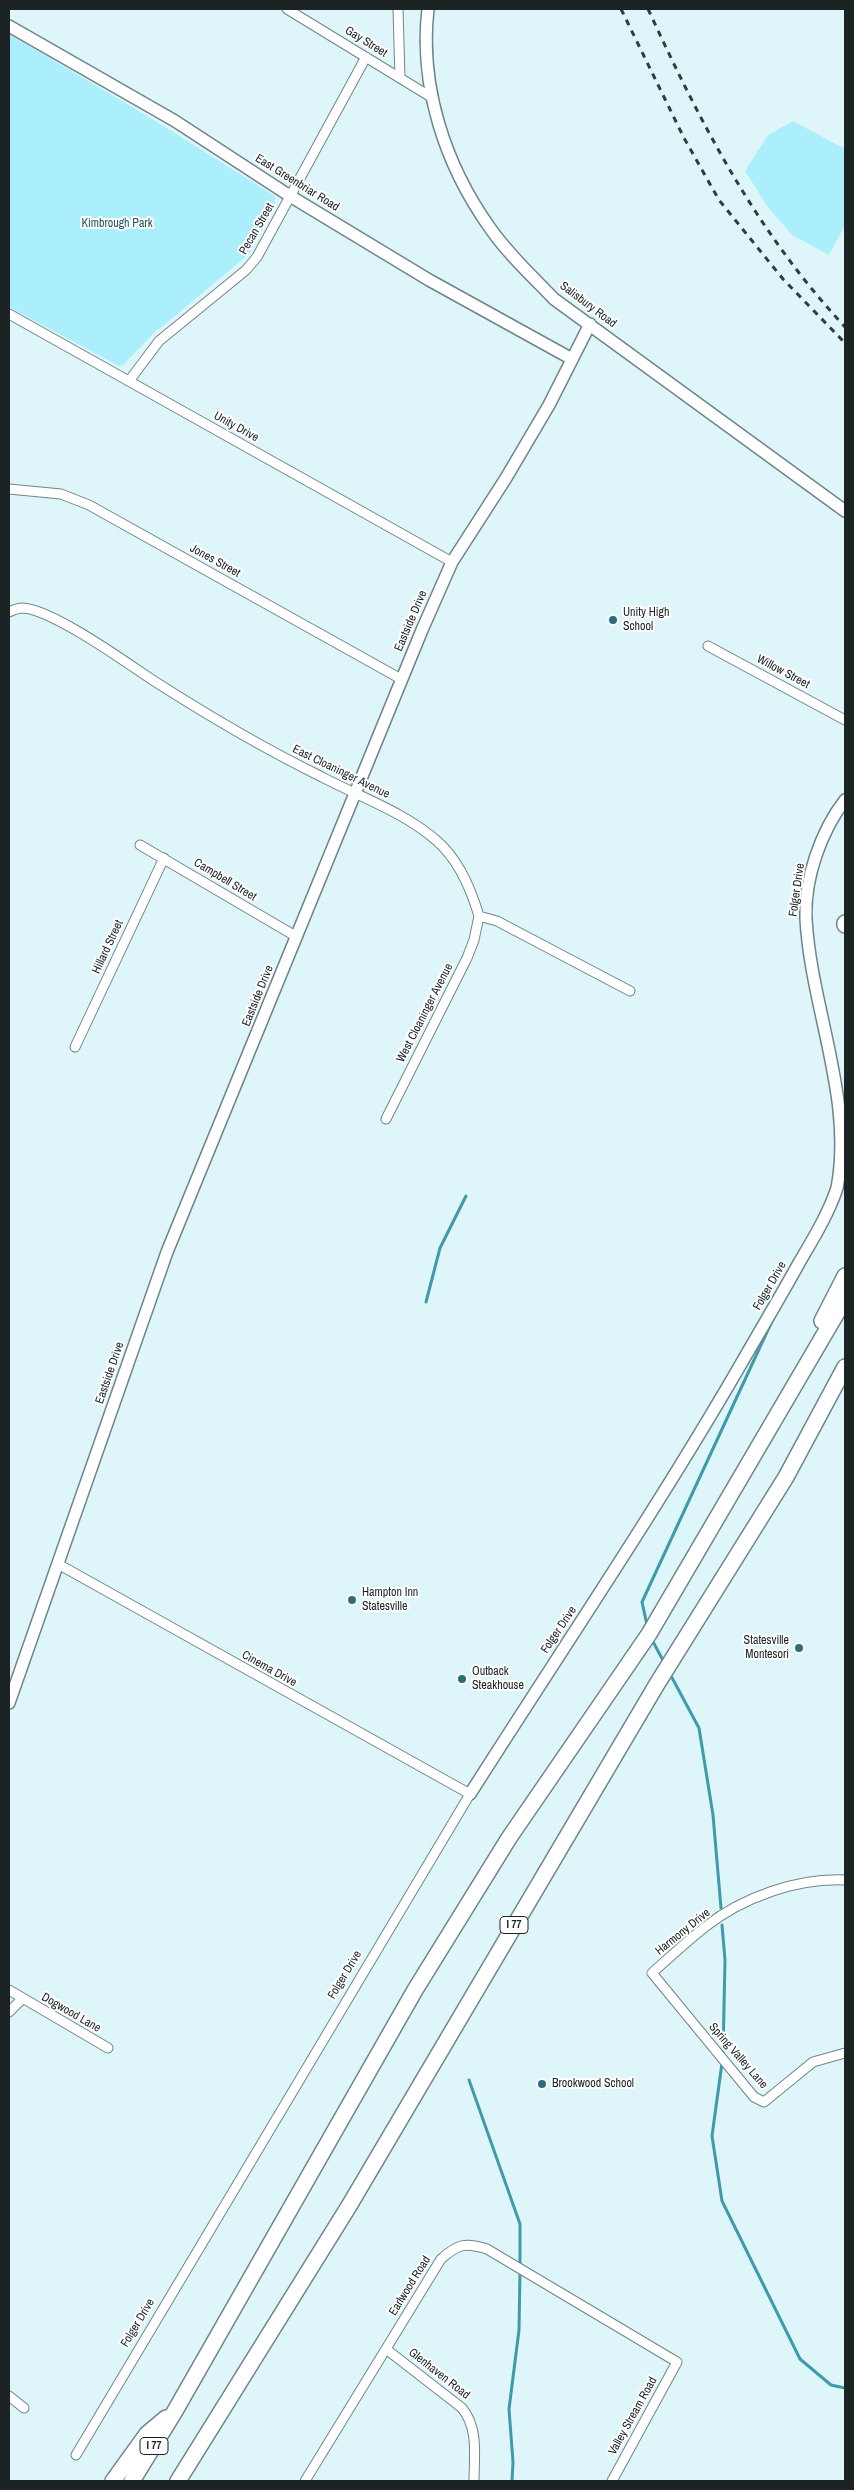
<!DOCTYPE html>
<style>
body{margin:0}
#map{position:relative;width:854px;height:2490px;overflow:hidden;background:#def5fa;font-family:"Archivo Narrow",sans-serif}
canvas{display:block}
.frame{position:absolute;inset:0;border:10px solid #1b2325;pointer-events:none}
</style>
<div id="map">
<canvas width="854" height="2490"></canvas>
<div class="frame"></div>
</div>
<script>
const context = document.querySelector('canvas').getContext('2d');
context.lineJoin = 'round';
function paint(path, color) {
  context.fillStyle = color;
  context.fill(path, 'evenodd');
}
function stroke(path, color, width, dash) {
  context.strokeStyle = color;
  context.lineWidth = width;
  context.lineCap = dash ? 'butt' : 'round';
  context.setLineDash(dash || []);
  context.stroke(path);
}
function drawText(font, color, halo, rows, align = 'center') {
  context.font = font + ' "Archivo Narrow",sans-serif';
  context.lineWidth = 4;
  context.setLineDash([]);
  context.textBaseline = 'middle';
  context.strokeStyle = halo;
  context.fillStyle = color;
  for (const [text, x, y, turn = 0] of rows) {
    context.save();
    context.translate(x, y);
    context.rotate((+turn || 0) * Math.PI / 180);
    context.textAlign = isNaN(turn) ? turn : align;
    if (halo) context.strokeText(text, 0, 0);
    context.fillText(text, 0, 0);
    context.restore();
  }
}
const green = new Path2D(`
 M9,34L157,122L275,196V204L272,213L248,255L153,334L123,365L119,366L9,307Z
 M793,121L845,149V225L829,255L792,235L767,206L745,171L768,135Z`);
const stream = new Path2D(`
 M426,1302L440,1248L466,1196
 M647,1625L642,1602L773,1319
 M651,1638L665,1664
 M670,1674L699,1728L713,1815L721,1908
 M722,1925L725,1960L723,2055
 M722,2063L712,2136L722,2201L800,2359L831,2385L845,2388
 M469,2080L520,2224V2265
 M512,2481L513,2462L509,2409L519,2330L520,2272`);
const street = new Path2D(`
 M287,9L431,97
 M398,9L400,78
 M9,314L452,562
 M129,381L159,341L246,270L257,257L366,57
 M9,489L61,494L89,505L401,679
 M9,612C13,610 19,608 23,608C53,610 124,661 151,679C207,715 263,748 322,777C360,797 404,812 437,841C459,860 471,889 479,916L497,921L630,991
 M708,646L845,720
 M140,845L297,937
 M75,1047L164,858
 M386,1119L467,958L474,940L479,916
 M58,1564L470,1794L76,2455
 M845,1880C797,1878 743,1897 705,1927C686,1942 669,1958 652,1973L754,2097L764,2102L813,2062L845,2053
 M9,1990L108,2048
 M9,2012L22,1999
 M386,2349L462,2408C479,2429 474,2456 474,2481
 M9,2396L24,2408
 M305,2481L441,2259C458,2244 465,2242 487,2249L677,2362L612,2481`);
const secondary = new Path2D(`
 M428,9C419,86 445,165 490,228C508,254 532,276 554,299L845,511
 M9,26L175,121L290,196L429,280L572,359
 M9,1703L167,1252L422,630L452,562L506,478L549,405L590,324
 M470,1794C564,1646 662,1502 749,1350C766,1321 783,1292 799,1263C813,1239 828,1215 837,1188C854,1099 811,1008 806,919C804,879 821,831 845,800`);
const highway = new Path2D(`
 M845,923V925
 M822,1321L845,1276
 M113,2481L147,2434L166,2418
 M132,2481L175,2411L415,1990L509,1838L649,1634L845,1299
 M178,2481L349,2206L657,1684L786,1477L845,1367`);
const rail = new Path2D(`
 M621,9L684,138L719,200L783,279L845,343
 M648,9C702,126 756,231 845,327`);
const markers = [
 [613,620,5,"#286f7c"],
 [352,1600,5,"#286f7c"],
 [799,1648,5,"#286f7c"],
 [462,1679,5,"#286f7c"],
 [542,2084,5,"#286f7c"]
];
const shields = [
 [514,1925,28],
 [154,2446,28]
];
const shieldNames = [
 ["I 77",514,1925],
 ["I 77",154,2446]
];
const streetNames = [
 ["Gay Street",366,42,32],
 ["East Greenbriar Road",297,183,32],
 ["Pecan Street",257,229,-60],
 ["Salisbury Road",588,305,37],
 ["Unity Drive",236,427,29],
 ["Jones Street",215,561,29],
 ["Eastside Drive",411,621,-67],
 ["Willow Street",783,672,28],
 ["East Cloaninger Avenue",341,772,26],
 ["Campbell Street",225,880,31],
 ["Folger Drive",797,890,-82],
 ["Hillard Street",108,947,-65],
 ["Eastside Drive",258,996,-68],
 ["West Cloaninger Avenue",425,1013,-63],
 ["Folger Drive",770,1286,-60],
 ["Eastside Drive",110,1373,-71],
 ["Folger Drive",559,1630,-56],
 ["Cinema Drive",269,1669,29],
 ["Harmony Drive",683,1932,-39],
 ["Folger Drive",345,1975,-59],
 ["Dogwood Lane",71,2013,30],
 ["Spring Valley Lane",738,2056,49],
 ["Earlwood Road",410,2286,-58],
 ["Folger Drive",138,2323,-59],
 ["Glenhaven Road",439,2374,38],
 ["Valley Stream Road",633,2416,-61]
];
const parkNames = [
 ["Kimbrough Park",117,224]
];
const poiNames = [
 ["Unity High",623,613],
 ["School",623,627],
 ["Hampton Inn",362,1593],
 ["Statesville",362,1607],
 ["Statesville",789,1641,"right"],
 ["Montesori",789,1655,"right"],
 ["Outback",472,1672],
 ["Steakhouse",472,1686],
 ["Brookwood School",552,2084]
];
paint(green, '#abeffd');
stroke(stream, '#3f9bab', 3);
stroke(street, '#708589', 11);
stroke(secondary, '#708589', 14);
stroke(highway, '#708589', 18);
stroke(street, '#fff', 9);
stroke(secondary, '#fff', 11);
stroke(highway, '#fff', 15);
stroke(rail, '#323c3f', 3, [6, 6]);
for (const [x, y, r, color] of markers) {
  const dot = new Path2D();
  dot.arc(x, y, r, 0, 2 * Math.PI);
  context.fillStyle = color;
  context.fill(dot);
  stroke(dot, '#fefefe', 2);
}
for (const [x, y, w] of shields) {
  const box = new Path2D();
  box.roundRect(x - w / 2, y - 8.5, w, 17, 4);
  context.fillStyle = '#fefefe';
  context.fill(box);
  stroke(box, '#1b2325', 1);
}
drawText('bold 11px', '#1b2325', null, shieldNames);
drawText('12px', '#1b2325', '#fefefe', streetNames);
drawText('12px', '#1f545e', '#fefefe', parkNames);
drawText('12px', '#1b2325', '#fefefe', poiNames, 'left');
</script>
